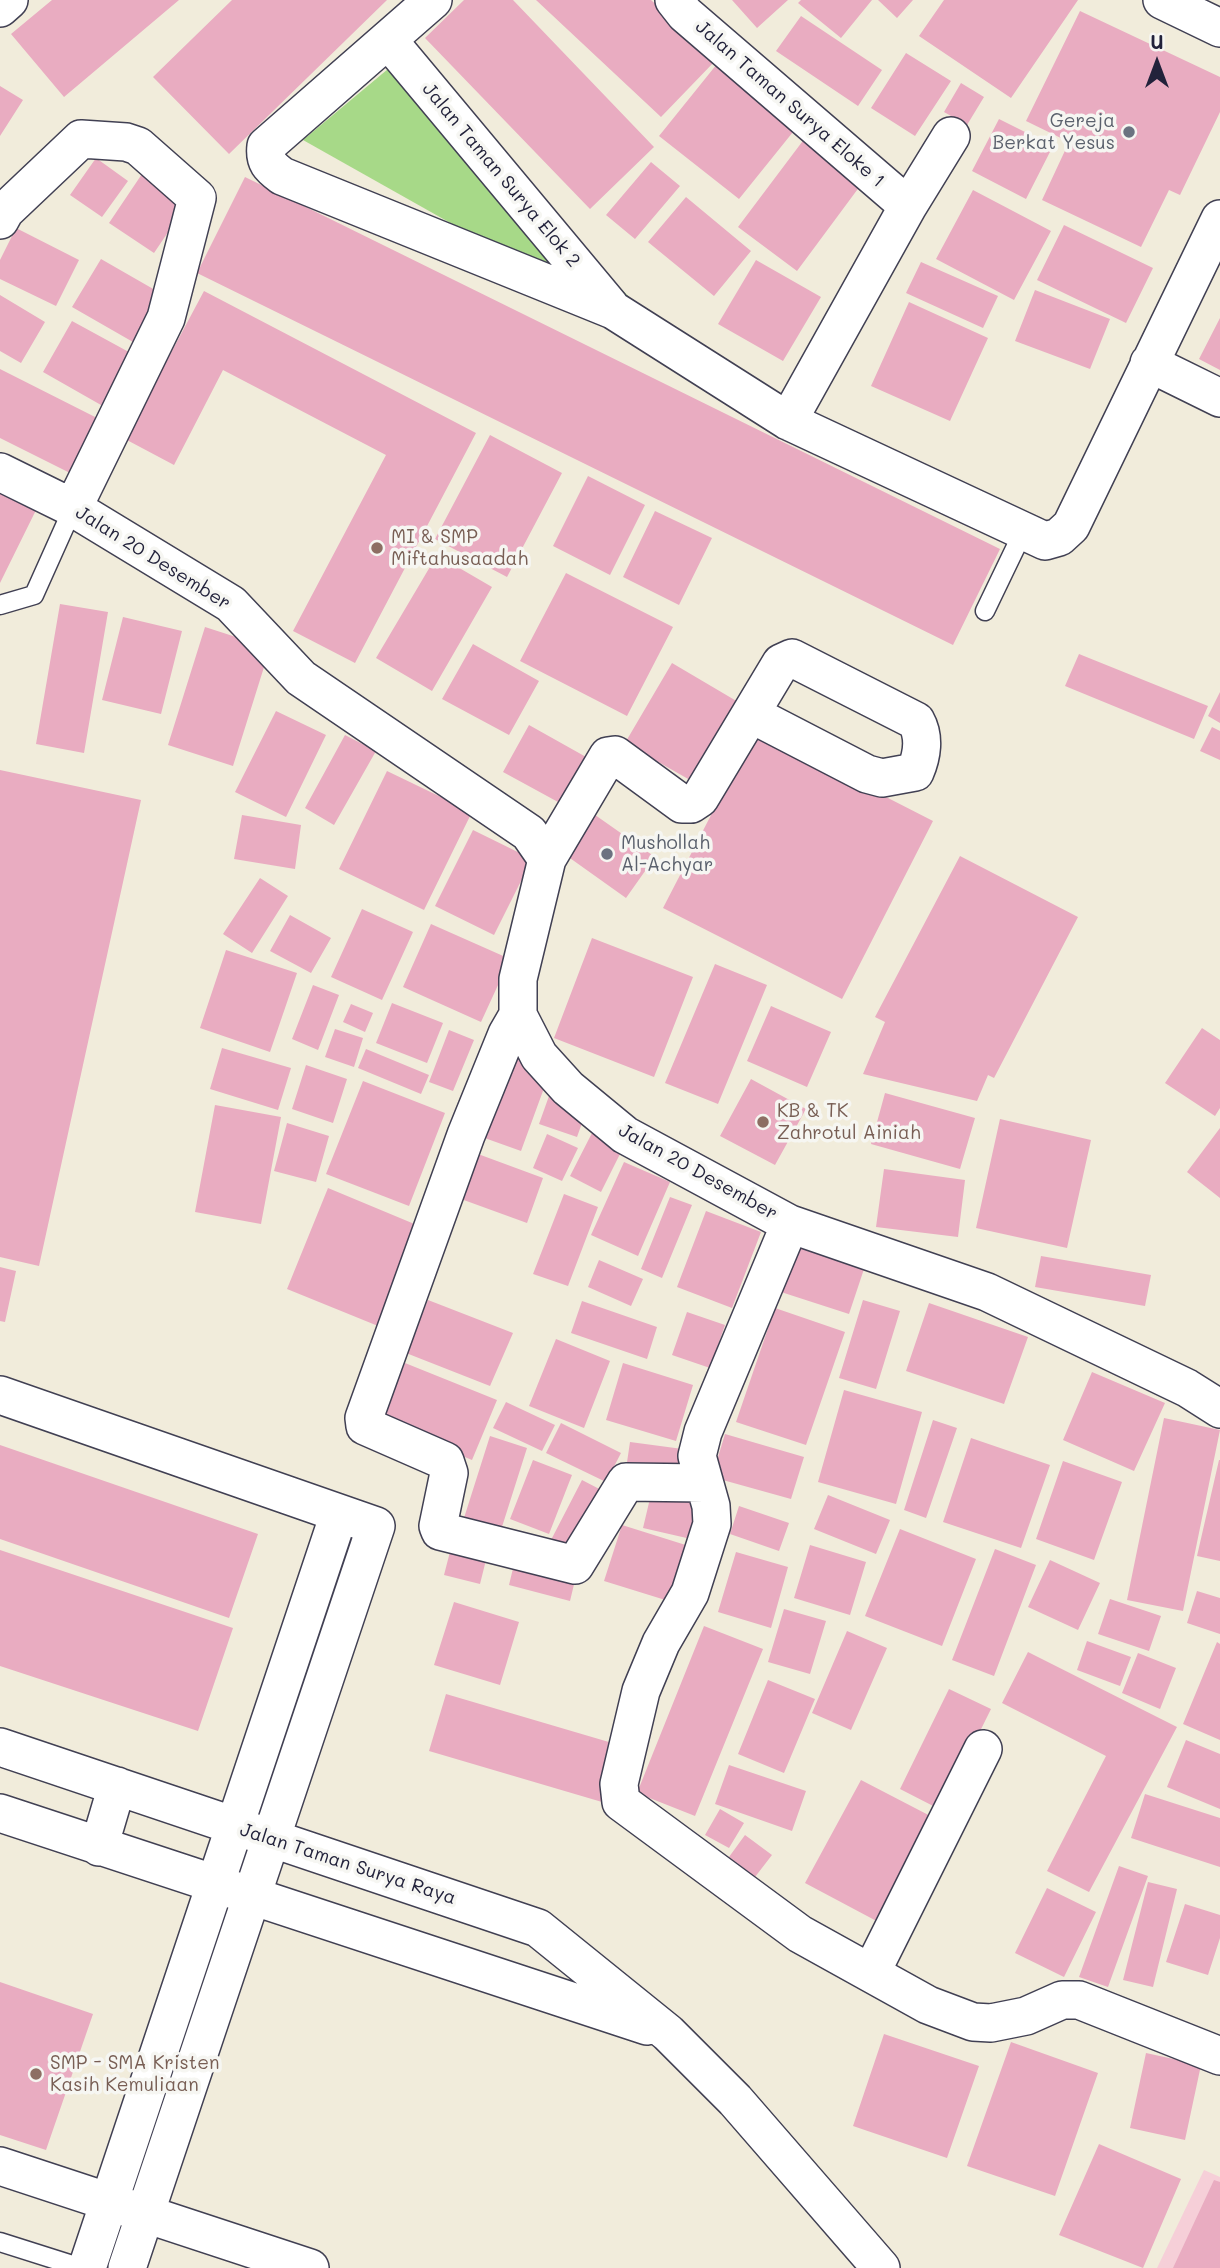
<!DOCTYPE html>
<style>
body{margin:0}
#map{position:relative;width:1220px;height:2268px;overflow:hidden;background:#f1ecdb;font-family:Mali,sans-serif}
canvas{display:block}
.north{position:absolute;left:1122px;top:28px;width:70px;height:70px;-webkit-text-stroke:5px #f6f6f2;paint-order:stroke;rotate:0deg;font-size:19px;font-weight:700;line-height:28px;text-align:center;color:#22223b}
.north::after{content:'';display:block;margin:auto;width:24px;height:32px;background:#22223b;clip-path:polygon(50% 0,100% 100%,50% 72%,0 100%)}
</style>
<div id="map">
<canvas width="1220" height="2268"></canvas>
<div class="north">U</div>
</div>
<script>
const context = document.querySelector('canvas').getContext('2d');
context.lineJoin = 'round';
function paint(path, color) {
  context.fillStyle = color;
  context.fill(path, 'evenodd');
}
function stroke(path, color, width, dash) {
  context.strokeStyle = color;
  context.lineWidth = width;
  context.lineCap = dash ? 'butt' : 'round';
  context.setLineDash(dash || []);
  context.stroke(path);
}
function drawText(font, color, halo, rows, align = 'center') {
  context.font = font + ' Mali,sans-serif';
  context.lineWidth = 7;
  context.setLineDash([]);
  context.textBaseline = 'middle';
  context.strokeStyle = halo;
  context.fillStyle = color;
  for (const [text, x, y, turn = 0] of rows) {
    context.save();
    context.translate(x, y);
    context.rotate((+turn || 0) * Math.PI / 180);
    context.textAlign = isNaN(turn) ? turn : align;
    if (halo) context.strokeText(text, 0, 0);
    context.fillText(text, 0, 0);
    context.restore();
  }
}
const built = new Path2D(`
 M1204,2170L1220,2177V2268H1157Z`);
const green = new Path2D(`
 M394,64L692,359L303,140Z`);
const building = new Path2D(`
 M52,0H179L64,97L11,34Z
 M232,0H387L229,154L153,77Z
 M464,0H513L654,147L590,209L425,38Z
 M536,0H651L716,60L661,117Z
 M732,0H788L757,28Z
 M801,0H872L841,38L798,3Z
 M878,0H913L897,18Z
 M944,0H1078L1011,98L919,36Z
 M1080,11L1220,77V112L1180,195L1169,190L1141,247L1042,200L1069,142L1026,121Z
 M801,16L882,70L858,106L776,51Z
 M906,53L951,81L915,136L871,108Z
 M717,64L797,127L739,199L659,136Z
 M961,83L984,97L967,125L944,112Z
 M0,86L23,100L0,136Z
 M999,119L1053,146L1026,199L972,171Z
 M805,138L863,182L797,271L738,227Z
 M96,158L128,181L102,217L70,195Z
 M651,162L680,186L635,239L606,215Z
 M144,171L189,201L154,253L109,223Z
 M245,177L1000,549L953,645L197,273Z
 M973,190L1051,231L1014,300L936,259Z
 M686,197L751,251L714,296L648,242Z
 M1064,225L1153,268L1126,323L1037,280Z
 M16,228L79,260L56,306L0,279V260Z
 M101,259L162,294L133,342L72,307Z
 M756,260L821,297L783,361L718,324Z
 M921,262L998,296L983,328L906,293Z
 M1035,290L1110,319L1090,369L1015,341Z
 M204,291L476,433L355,663L293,631L386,455L223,370L174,465L125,439Z
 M0,295L45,322L21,363L0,351Z
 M909,302L988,338L950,421L871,386Z
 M1220,318V370L1199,359Z
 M72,321L138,357L108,409L43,372Z
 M0,369L103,421L76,476L0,438Z
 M490,435L562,473L507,577L435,539Z
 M588,476L645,505L610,575L553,546Z
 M0,488L38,506L0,583Z
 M655,511L712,538L679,605L623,577Z
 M437,555L492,587L432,691L376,658Z
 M566,573L673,627L627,716L520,661Z
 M60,604L108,612L84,753L36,744Z
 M123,617L182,631L161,714L102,700Z
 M205,627L270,648L233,766L168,745Z
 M473,644L539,681L509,735L442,699Z
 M1079,654L1208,706L1194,739L1065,686Z
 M672,663L750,709L704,788L625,743Z
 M1220,692V723L1208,716Z
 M276,711L326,735L286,817L235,792Z
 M529,725L595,762L569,808L503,772Z
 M1212,727L1220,731V760L1200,751Z
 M755,730L933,821L842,999L663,908Z
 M345,735L376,751L334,825L305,808Z
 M0,770L141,800L39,1266L0,1257Z
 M387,771L472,812L424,910L339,869Z
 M588,810L655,857L626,898L560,851Z
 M242,815L301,825L295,869L234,859Z
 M473,830L532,859L494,935L435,906Z
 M960,856L1078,917L994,1078L988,1075L977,1101L863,1074L885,1022L875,1017Z
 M260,878L288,896L252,953L223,934Z
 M362,909L413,932L382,1000L331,977Z
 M290,915L331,938L311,973L270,951Z
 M431,924L510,959L481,1022L403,987Z
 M592,938L693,977L654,1077L554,1038Z
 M226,950L297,973L270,1052L200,1028Z
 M715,964L767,985L718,1104L665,1083Z
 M313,985L339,995L318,1050L292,1039Z
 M392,1003L443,1023L427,1063L376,1043Z
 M351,1004L373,1013L365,1032L343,1022Z
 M771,1006L831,1032L807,1087L747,1061Z
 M1202,1028L1220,1040V1108L1215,1116L1165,1083Z
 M335,1029L363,1038L354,1067L325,1057Z
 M449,1030L474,1040L453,1091L429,1082Z
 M222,1048L291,1068L278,1110L210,1089Z
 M366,1049L429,1075L421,1094L358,1068Z
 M509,1054L551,1069L521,1151L479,1136Z
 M306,1065L347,1079L333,1123L292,1109Z
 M751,1079L806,1109L775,1165L720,1136Z
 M363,1081L445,1113L409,1206L326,1174Z
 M885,1093L975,1118L960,1169L871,1144Z
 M549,1096L587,1109L577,1137L539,1124Z
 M215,1105L281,1117L261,1224L195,1212Z
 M1000,1119L1091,1140L1067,1248L976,1228Z
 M287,1123L329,1136L316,1182L274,1171Z
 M1220,1128V1198L1187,1172Z
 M592,1133L623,1148L601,1192L570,1176Z
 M547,1134L578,1148L562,1181L533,1168Z
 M478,1154L543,1178L527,1223L461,1199Z
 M624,1162L670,1182L638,1256L591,1235Z
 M884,1169L965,1180L958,1237L876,1227Z
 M328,1188L424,1228L383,1328L287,1289Z
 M564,1194L598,1207L568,1286L533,1274Z
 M670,1197L692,1205L662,1278L641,1269Z
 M706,1211L761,1232L732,1308L677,1287Z
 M800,1234L868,1257L849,1314L781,1292Z
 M1041,1256L1151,1275L1145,1306L1035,1287Z
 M599,1260L643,1279L631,1306L588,1287Z
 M0,1267L16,1271L5,1322L0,1321Z
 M428,1300L513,1333L490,1386L406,1353Z
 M863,1300L900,1311L876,1389L839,1378Z
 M582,1301L657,1327L647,1359L571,1333Z
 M929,1303L1028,1337L1004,1404L906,1371Z
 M775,1308L845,1332L806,1445L736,1422Z
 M687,1312L725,1325L710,1368L672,1355Z
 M556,1339L610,1361L584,1428L529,1406Z
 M405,1363L497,1400L472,1460L380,1422Z
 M623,1363L693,1385L676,1441L606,1420Z
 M1092,1372L1165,1403L1134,1471L1063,1440Z
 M844,1390L922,1412L896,1504L818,1482Z
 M506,1402L555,1425L542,1451L493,1428Z
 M1164,1418L1220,1430L1183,1611L1127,1600Z
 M933,1420L957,1428L926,1518L904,1510Z
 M561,1423L621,1453L606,1482L546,1453Z
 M725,1434L804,1457L791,1499L712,1477Z
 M490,1436L527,1448L501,1530L464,1518Z
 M971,1438L1050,1465L1021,1548L943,1522Z
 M630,1442L690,1450L687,1477L626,1469Z
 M0,1445L258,1534L229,1618L0,1539Z
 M533,1460L572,1475L549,1534L510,1519Z
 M1219,1460H1220V1561L1197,1556Z
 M1063,1461L1122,1482L1094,1560L1036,1539Z
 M582,1480L607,1493L577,1552L551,1540Z
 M652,1490L700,1500L691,1539L643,1528Z
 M828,1495L890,1520L876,1554L814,1529Z
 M739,1506L789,1523L779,1551L730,1534Z
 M622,1525L692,1547L675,1603L604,1581Z
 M900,1529L976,1559L942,1646L865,1616Z
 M452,1544L488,1552L480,1584L444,1575Z
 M810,1545L866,1562L850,1615L794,1598Z
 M995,1549L1036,1565L994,1676L952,1660Z
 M0,1550L233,1628L198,1731L0,1666Z
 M736,1552L788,1567L771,1628L718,1612Z
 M516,1556L577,1572L570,1601L509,1585Z
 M1050,1560L1100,1583L1078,1630L1028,1607Z
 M1197,1591L1220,1598V1634L1187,1623Z
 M1110,1599L1161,1616L1149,1651L1098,1634Z
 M454,1602L519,1622L500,1685L434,1665Z
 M784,1609L826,1621L810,1674L768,1662Z
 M704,1626L763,1649L695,1816L637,1793Z
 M847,1631L887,1648L851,1730L812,1713Z
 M1087,1641L1131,1657L1120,1686L1077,1670Z
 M1217,1642L1220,1644V1740L1183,1724Z
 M1028,1652L1177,1727L1089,1892L1047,1871L1106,1756L1002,1703Z
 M1138,1653L1176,1668L1160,1709L1122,1693Z
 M768,1680L815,1699L784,1773L738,1754Z
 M949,1689L991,1709L941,1810L900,1789Z
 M446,1694L619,1745L602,1802L429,1751Z
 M1186,1740L1220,1754V1809L1167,1787Z
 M729,1765L806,1791L792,1831L715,1804Z
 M861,1780L940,1821L884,1925L805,1883Z
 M1145,1794L1220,1818V1867L1131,1838Z
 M720,1809L744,1823L729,1848L705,1835Z
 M745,1835L772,1855L755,1877L729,1857Z
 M1119,1866L1148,1876L1108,1987L1079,1977Z
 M1148,1882L1177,1889L1153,1987L1123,1980Z
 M1047,1888L1096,1912L1064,1977L1015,1953Z
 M1185,1904L1220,1915V1938L1208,1975L1166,1962Z
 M0,1982L93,2014L46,2150L0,2135Z
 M884,2034L979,2066L947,2158L853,2126Z
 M1011,2042L1098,2073L1055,2196L967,2166Z
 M1146,2053L1201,2065L1185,2140L1130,2128Z
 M1099,2144L1181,2179L1143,2268L1059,2235Z
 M1214,2180L1220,2182V2268H1173Z`);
const lane = new Path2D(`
 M0,605L34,595L73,508
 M985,611L1023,532
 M0,2242L82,2268`);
const street = new Path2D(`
 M433,0L266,146C264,162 270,167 282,176L613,310L788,421L1045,541L1059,537L1071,526L1220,219
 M674,0L685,14L908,206
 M1162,0L1220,28
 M0,8L9,0
 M388,40L610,306
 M0,220L5,211L81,139L126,142L138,146L197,198L166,318L73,508
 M1149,363L1220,398
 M788,421L908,206L951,136
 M0,472L73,508L231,604L301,678L529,833L547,859L518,979V1015L539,1056L568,1088L625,1135L790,1224L987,1292L1187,1388L1220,1409
 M547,859L608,756L615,755L682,804H691L700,798L781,663L792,658L916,721C925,737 922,756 915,772L882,778L867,774L753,715
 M518,1015L507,1034L466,1135L364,1418L365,1426L445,1461L449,1473L438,1526L440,1531L575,1565L626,1482L704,1483
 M790,1224L703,1432L697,1456L711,1506L712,1524L690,1593L661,1643L641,1691L619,1784L621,1802L800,1934L928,2005L973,2022L991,2023L1026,2016L1062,2000H1079L1220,2056
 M0,1395L376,1526L127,2268
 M0,1747L538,1928L668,2033L735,2100L881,2268
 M0,1813L647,2026
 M99,1847L117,1786
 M871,1973L983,1749
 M0,2166L310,2268
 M87,2268L339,1514`);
const markers = [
 [1129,132,7,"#6b7280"],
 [377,548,7,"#8d6e63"],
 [607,854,7,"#6b7280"],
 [763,1122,7,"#8d6e63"],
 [36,2074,7,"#8d6e63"]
];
const streetNames = [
 ["Jalan Taman Surya Eloke 1",790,104,41],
 ["Jalan Taman Surya Elok 2",501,175,50],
 ["Jalan 20 Desember",153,558,32],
 ["Jalan 20 Desember",698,1172,29],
 ["Jalan Taman Surya Raya",348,1864,18]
];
const worshipNames = [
 ["Gereja",1115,121],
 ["Berkat Yesus",1115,143],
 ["Mushollah",621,843,"left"],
 ["Al-Achyar",621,865,"left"]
];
const educationNames = [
 ["MI & SMP",391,537],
 ["Miftahusaadah",391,559],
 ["KB & TK",777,1111],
 ["Zahrotul Ainiah",777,1133],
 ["SMP - SMA Kristen",50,2063],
 ["Kasih Kemuliaan",50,2085]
];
paint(built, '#f6cfd8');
paint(green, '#a7d988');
paint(building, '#e9acc1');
stroke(lane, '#414053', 21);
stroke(street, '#414053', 40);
stroke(lane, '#fff', 18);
stroke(street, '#fff', 37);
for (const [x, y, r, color] of markers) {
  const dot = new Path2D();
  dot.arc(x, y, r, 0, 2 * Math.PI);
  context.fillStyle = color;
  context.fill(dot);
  stroke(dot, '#f6f6f2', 2.5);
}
drawText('19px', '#22223b', '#f6f6f2', streetNames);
drawText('19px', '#5b616d', '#f6f6f2', worshipNames, 'right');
drawText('19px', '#785e54', '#f6f6f2', educationNames, 'left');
</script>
